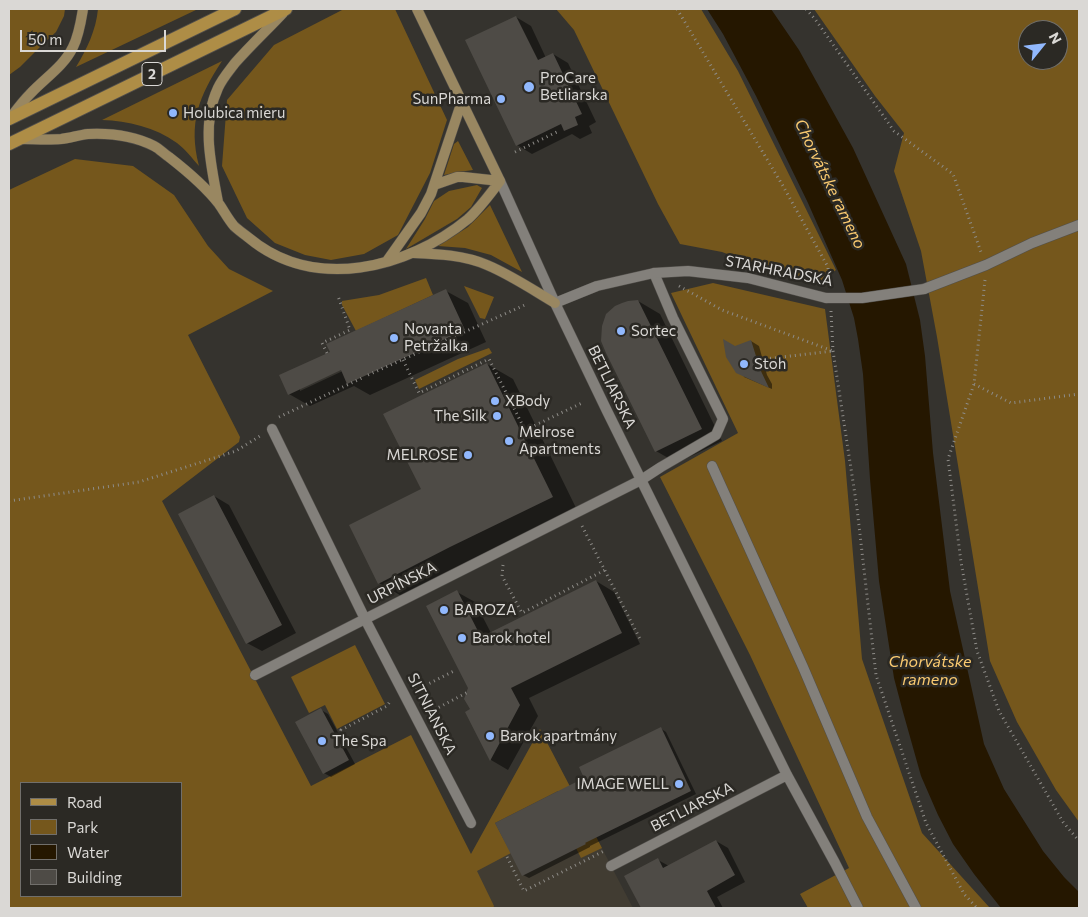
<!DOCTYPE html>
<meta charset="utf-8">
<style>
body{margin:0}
#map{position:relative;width:1088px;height:917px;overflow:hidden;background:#35332e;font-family:Commissioner,sans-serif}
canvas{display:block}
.frame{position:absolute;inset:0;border:10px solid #dad8d5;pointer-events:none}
.legend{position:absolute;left:20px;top:782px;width:162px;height:115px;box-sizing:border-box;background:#2b2924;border:1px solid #716f6b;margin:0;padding:6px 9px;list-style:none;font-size:15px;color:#dad8d5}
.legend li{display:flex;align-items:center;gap:10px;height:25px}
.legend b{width:25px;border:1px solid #716f6b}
.north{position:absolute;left:1018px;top:20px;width:50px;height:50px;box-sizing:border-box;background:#2b2924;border:1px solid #716f6b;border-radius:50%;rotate:61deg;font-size:14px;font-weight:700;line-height:20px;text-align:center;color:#dad8d5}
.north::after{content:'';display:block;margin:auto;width:18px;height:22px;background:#91b8fd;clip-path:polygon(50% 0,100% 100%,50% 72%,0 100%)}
.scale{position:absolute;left:20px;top:30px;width:146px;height:22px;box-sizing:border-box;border:2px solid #dad8d5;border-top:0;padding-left:6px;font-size:15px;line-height:18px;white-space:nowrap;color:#dad8d5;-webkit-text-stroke:4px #2b2924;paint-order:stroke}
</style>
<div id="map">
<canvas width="1088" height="917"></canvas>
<div class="frame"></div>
<ul class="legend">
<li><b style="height:6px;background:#ae8d46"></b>Road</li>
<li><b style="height:14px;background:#75571c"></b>Park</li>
<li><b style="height:14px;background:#251700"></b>Water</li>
<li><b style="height:14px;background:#4e4b46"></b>Building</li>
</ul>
<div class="north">N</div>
<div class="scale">50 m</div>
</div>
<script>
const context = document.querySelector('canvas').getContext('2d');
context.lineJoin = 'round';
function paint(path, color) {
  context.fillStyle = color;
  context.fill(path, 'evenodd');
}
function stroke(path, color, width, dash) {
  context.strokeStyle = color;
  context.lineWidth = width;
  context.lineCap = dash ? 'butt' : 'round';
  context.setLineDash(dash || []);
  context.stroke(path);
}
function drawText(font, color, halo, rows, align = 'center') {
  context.font = font + ' Commissioner,sans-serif';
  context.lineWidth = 5;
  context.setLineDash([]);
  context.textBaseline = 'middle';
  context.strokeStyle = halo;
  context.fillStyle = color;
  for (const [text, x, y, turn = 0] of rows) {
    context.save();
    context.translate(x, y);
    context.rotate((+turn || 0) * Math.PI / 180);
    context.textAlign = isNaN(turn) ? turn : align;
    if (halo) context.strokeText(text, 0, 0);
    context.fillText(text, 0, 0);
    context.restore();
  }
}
const built = new Path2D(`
 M540,729L633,908H441Z`);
const green = new Path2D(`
 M9,9H65L64,16L56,32L40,47L20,67L9,75Z
 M98,9H198L76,67C87,49 96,30 98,9Z
 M344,9H395L447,120L430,173L398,235L364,254L331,260L305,255L275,243L247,218L222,166L227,100L274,45Z
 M556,9H701L738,71L836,270L821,281L789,277L722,252L680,244L658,204L574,30Z
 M814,9H1079V822L1056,790L1017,722L990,661L937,337L921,251L894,171L904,133L875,96ZM1028,30H1058V60H1028Z
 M222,61C199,96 188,123 199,166C192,158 185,149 177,143C155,127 128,121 102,120Z
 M458,141L473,170L459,172L444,175L454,144Z
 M75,159L133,166L174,195L208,246L229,269L273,291L188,335L240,437L239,442L162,501L311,786L411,735L471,854L540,729L602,848L581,858L576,848L585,843L558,791L495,823L511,853L477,871L494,906L493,908H9V190ZM21,783H181V896H21Z
 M477,185L482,188L471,207L457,219L406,249L425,219L434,201L449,191Z
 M490,205L522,272L491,255L465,248L438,246L468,227Z
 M426,278L433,295L356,331L342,305V301L379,295Z
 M713,283L825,309L845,461L862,659L922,833L990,908H808L800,894L849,868L750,655L660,477L738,433L671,293Z
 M464,286L494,297L485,319L480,318Z
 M489,348L492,353L419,389L415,380L458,359Z
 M355,645L385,704L337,729L325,705L309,713L291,677Z`);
const water = new Path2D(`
 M707,9H771L799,50L853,148L906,264L920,320L925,356L933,453L950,591L984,744L1004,789L1043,851L1064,877L1079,892V908H1001L974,874L953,844L938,815L921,776L903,712L894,678L879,581L870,479L863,374L858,339L854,318L842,280L808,203L756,96L723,34Z`);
const shadow = new Path2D(`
 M516,17L531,26L546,58L553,54L568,63L596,122L589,126L592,133L580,139L572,134L532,154L517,145Z
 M446,291L468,303L486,342L370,395L354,386L310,406L289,394L331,352ZM346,367L347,369L300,391V388Z
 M638,301L660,314L722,441L677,463L656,451Z
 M751,341L759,346L767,375L772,384V389L744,377L735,348Z
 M487,364L513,379L578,512L405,598L379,583L422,490Z
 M214,496L229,505L296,633L262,651L247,643Z
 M596,581L614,592L640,644L529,698L538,716L508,770L491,760L467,712L471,710L457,592L475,602L491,633Z
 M321,710L328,714L355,764L331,777L324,773Z
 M660,728L666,732L696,794L590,846V847L529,878L523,875L586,778Z
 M716,841L728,848L745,882L717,897L723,908H642L626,877L658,860L669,866Z`);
const building = new Path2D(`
 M516,16L538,60L553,53L582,114L575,117L578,125L564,131L561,124L516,146L465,40Z
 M446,289L465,330L347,384L341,370L288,395L279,375L330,352L326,344Z
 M638,300L702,429L655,452L606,353L601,341L602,326L606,314L615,306L622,303L628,301Z
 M723,339L735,346L751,340L760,369L769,388L736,373L726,357Z
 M487,363L553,497L450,547L378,584L349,525L421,489L383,414Z
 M214,495L282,625L246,644L178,514Z
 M596,580L622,633L511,688L520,705L490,761L465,712L470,709L464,699L468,688L426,606L457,590L481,637Z
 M321,708L349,760L323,774L295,722Z
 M661,727L691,791L585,843L586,844L522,876L495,823L584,778L579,767Z
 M716,840L735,875L707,891L716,908H641L624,876L658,858L663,868Z`);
const path = new Path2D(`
 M677,9L783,186L828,267L829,285
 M806,9L815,19L894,131L953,174L981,252
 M515,152L559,131
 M985,280L974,384L948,459L961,562L977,651L999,711L1063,822L1079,841
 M679,286L722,310L833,351L757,360
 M831,311L833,351L857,508L876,675L926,823L964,894L977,908
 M327,353L322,343L350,330L338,296
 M403,360L419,393L489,359L525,430
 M368,375L527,304
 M974,384L1011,403L1079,394
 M279,417L362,378
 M521,432L584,402
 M9,501L139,482L236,451L260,436
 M582,526L641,641
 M503,565L502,576L522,613L605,570
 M416,690L456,670
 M430,712L468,692
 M346,739L341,730L387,706L391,700
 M507,857L524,891L604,851`);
const lane = new Path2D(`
 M712,466L803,667L867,817L916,908
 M641,480L661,467L716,435L723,419L673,318L654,273`);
const street = new Path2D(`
 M500,181L555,303L607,411L787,775L835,863L858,908
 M924,289L986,265L1032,243L1079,225
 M555,303L597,286L654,273L688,271L748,278L826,298
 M272,429L365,619L641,480
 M255,675L365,619L471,823
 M611,866L787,775`);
const secondary = new Path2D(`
 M417,9L500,181
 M11,117C17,109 24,100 31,93C45,78 64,66 73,47C79,35 81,21 83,9
 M20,139C33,139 48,140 61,139C70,138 79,135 88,134C109,133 134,136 154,146C160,149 164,154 169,157C187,171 205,186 219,204C224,211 228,219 234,226C238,230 244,234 249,238C314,292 407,269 468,219C480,208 490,194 500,181
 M434,185L457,177H463L500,181
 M218,202C211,165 201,124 218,88C222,79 229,71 235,63C250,46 267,30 283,13
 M413,253C438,254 464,255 487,265C511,275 533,290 555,303
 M387,261L421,213L431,194L462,101`);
const primary = new Path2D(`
 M9,119L235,9
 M9,144L286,9`);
const streetBridge = new Path2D(`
 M826,298H862L924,289`);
const markers = [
 [529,87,6,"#91b8fd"],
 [501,99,5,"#91b8fd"],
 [173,113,5,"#91b8fd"],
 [621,331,5,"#91b8fd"],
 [394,338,5,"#91b8fd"],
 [744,364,5,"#91b8fd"],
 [495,401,5,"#91b8fd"],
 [497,416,5,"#91b8fd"],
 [509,441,5,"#91b8fd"],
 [468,455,5,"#91b8fd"],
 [444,610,5,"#91b8fd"],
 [462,638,5,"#91b8fd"],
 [490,736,5,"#91b8fd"],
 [322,741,5,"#91b8fd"],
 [679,784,5,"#91b8fd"]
];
const shields = [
 [152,74,20]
];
const shieldNames = [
 ["2",152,74]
];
const poiNames = [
 ["ProCare",540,78],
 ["Betliarska",540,95],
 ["SunPharma",491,99,"right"],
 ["Holubica mieru",183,113],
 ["Novanta",404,329],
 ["Petržalka",404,346],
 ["Sortec",631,331],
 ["Stoh",754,364],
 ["XBody",505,401],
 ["The Silk",487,416,"right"],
 ["Melrose",519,432],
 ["Apartments",519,449],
 ["MELROSE",458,455,"right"],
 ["BAROZA",454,610],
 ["Barok hotel",472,638],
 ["Barok apartmány",500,736],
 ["The Spa",332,741],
 ["IMAGE WELL",669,784,"right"]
];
const streetNames = [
 ["STARHRADSKÁ",779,271,11],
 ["BETLIARSKA",612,387,64],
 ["URPÍNSKA",402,583,-27],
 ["SITNIANSKA",432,714,63],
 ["BETLIARSKA",692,807,-27]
];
const waterNames = [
 ["Chorvátske rameno",830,184,64],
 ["Chorvátske",930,662],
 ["rameno",930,680]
];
paint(built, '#413c32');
paint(green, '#75571c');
paint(water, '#251700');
paint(shadow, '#0007');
paint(building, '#4e4b46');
stroke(lane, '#524f4b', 11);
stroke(street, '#524f4b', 11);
stroke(secondary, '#524f4b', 11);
stroke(primary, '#524f4b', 14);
stroke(path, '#8e8c88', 3, [1, 4]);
stroke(lane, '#83807b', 10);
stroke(street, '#83807b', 10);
stroke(secondary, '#998761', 10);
stroke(primary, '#ae8d46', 12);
stroke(streetBridge, '#524f4b', 11, []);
stroke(streetBridge, '#83807b', 10);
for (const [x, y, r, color] of markers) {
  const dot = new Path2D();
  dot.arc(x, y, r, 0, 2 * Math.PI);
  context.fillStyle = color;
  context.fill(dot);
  stroke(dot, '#2b2924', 2);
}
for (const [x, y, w] of shields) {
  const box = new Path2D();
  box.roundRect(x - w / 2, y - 11.5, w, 23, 4);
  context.fillStyle = '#2b2924';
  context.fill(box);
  stroke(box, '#dad8d5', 1);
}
drawText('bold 14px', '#dad8d5', null, shieldNames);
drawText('15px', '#dad8d5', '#2b2924', poiNames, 'left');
drawText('15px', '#dad8d5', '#2b2924', streetNames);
drawText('italic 16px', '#faca70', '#2b2924', waterNames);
</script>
